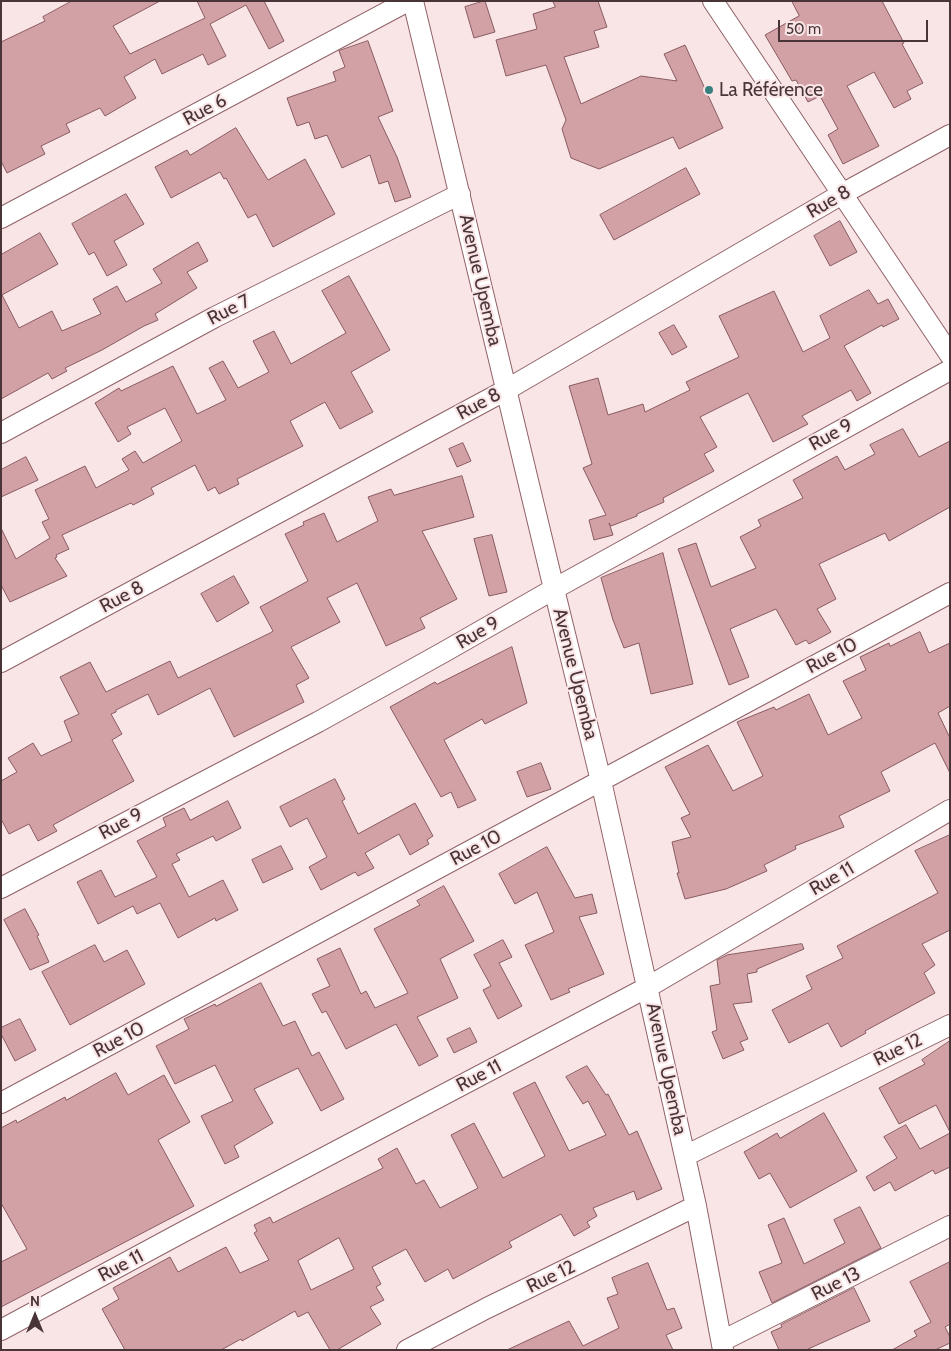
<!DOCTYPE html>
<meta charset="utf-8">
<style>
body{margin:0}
#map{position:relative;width:951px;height:1351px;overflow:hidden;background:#fae5e6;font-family:Cabin,sans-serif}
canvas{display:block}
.frame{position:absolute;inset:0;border:2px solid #493437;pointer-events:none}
.north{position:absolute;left:10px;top:1291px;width:50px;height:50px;-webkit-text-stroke:4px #fae5e6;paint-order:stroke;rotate:0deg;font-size:14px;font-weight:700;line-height:20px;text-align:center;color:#493437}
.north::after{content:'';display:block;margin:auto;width:18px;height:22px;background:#493437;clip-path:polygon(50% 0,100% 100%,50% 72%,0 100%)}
.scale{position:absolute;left:778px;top:20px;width:150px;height:22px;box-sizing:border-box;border:2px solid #493437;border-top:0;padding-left:6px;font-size:15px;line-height:18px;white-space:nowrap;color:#493437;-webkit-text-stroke:4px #fae5e6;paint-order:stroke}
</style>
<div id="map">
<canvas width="951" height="1351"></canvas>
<div class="frame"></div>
<div class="north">N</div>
<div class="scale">50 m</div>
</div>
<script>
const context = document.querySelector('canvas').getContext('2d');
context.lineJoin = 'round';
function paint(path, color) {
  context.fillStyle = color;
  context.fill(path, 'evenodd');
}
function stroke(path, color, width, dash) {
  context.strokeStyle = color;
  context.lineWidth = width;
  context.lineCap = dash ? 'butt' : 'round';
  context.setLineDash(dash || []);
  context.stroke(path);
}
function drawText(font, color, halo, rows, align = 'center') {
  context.font = font + ' Cabin,sans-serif';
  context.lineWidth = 4;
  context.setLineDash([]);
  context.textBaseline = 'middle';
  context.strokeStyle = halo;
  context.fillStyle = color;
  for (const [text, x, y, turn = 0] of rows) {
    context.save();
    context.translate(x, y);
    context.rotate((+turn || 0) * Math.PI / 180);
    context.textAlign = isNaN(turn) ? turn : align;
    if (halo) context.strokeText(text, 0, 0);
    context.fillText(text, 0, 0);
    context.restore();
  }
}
const building = new Path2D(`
 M72,1H160L113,26L130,54L205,18L197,1H264L284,41L269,49L246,5L210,24L226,56L208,65L203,54L162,74L155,59L124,77L136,98L105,116L100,108L66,124L70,132L41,146L45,154L7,173L1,161V42L45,21L43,17Z
 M485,1L495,32L474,38L465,7Z
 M553,1H598L607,27L594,31L599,47L564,57L581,104L641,76L677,81L664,54L685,45L723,128L679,149L673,137L599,169L571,158L562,129L566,120L546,65L506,76L496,40L537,29L533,14L555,7Z
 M792,1H882L904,43L902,44L923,83L907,91L911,99L894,108L874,72L847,86L879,146L843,164L828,135L838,129L820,96L808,102L796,80L792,81L765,35L799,16Z
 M368,41L393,111L378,117L397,157L411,197L395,202L388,181L379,184L370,155L342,168L327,135L315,139L309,122L297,126L287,98L336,81L333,72L345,67L339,51Z
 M236,128L268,180L305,159L335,214L273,247L256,214L248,218L226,178L224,179L220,172L171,198L155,167L187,150L190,155Z
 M686,168L700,194L614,240L600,215Z
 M126,194L144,224L114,241L127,265L107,276L94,252L89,255L72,224Z
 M840,221L857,252L830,266L814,236Z
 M40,233L58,264L2,295L19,328L52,311L62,331L101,314L93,299L117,286L126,302L162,283L153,269L198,242L208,261L187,272L197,288L155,314L158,320L144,326L102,350L65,368L67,371L52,379L48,373L1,399V255Z
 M349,276L390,350L351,372L373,412L340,429L325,402L290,421L303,446L237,479L239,484L219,494L215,487L208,491L195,465L151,488L154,494L133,505L131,503L62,535L69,549L56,555L57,557L55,558L67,576L10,602L1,585V528L16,559L50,538L42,522L49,519L35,490L85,466L96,488L129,470L122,459L135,451L143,463L182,441L165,408L127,427L131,434L118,442L95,403L119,388L121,391L173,366L197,414L226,400L209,368L223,361L238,388L269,372L253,341L274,331L291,364L346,333L322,291Z
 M869,290L878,304L888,299L899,319L883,327L882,325L844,346L871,393L857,401L851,390L802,416L808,424L773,442L748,393L700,417L717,447L704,454L714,471L663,498L664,502L637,514V516L611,526L609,523L613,535L594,540L589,520L606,515L583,468L592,464L569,386L598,378L608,415L643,404L645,412L690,390L686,382L739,357L719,316L774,291L803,352L830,338L820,316Z
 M674,325L687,347L672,355L659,333Z
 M903,429L919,457L950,441V507L889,541L885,533L819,564L836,599L817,609L831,632L809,644L806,640L796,645L776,609L730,629L749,677L729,685L678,549L696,543L711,587L756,568L740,537L761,526L758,520L803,498L793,480L837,456L845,470L875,454L870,445Z
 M463,443L471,461L457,467L449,449Z
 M26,457L38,480L1,497V470Z
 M462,476L474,517L422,531L457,599L420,618L425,628L386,646L357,583L327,598L340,622L291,647L309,678L296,685L304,702L234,737L210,688L158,715L148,694L116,710V712L111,714L122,734L112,740L134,781L53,825L57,831L38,841L29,824L9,834L1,819V781L17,772L8,758L33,743L41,756L72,741L64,721L79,714L60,677L90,662L106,692L170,661L178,678L270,633L273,631L260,607L308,581L285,534L304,525L303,522L324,513L337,542L378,521L368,497L391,489L394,495Z
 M492,535L507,592L489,596L474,539Z
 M663,553L693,684L651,694L639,643L624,648L613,620L601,578Z
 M234,576L249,603L217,622L201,594Z
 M920,632L929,653L950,643V706L938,713L950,738V773L935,743L881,772L890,791L839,816L844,827L795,846L796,849L764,865L767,871L726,889L685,899L677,873H679L672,842L691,837L681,818L690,814L665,767L708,745L733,791L763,776L737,722L774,707L776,710L809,694L828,735L862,718L843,681L866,670L860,657L889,643L890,646Z
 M512,647L527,703L485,724L482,719L444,740L476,800L458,808L451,792L441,797L390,707L435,682L437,684Z
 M541,763L551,789L527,797L517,772Z
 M335,779L345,799L342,801L358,834L415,803L433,836L427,840L429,844L410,855L399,834L365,853L374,868L358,876L355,872L321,890L309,867L327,857L307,818L290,827L280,807Z
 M228,801L241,828L216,841L213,836L176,854L180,860L172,864L189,897L223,880L238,910L216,921L215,918L178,938L160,903L137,914L133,906L98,924L77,882L101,870L115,897L157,877L137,841L166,826L163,818L184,808L190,820Z
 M950,835V930L922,944L935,965L924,973L935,993L865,1031L866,1033L841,1047L828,1023L789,1043L772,1010L812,989L806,976L843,958L837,946L938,893L915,851Z
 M281,846L293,869L263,883L252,860Z
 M547,847L575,898L592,894L597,913L579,917L604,974L568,989L570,992L551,1000L525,945L554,932L537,892L515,904L499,874Z
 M444,886L474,941L440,959L458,998L417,1017L438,1056L419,1066L396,1024L346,1049L326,1011L322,1013L312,994L330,986L317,959L340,948L361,994L366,991L375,1008L408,993L374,929L420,905L417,901Z
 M25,909L39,935L37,936L49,962L30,970L4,920Z
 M503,940L512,957L499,963L522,1006L498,1019L483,990L491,986L474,955Z
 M802,944L804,949L757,969V972L747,974L752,1002L733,1004L748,1039L740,1042L744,1050L723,1059L712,1032L717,1030L710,986L720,984L717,960L727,955Z
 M95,945L104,962L127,950L145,984L70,1025L42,972Z
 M261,983L283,1026L295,1021L312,1056L319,1052L344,1099L321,1111L298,1068L254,1089L273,1123L234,1146L239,1157L225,1164L201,1116L233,1101L215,1065L175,1084L156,1046L189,1029L184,1019L215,1004L216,1006Z
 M20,1019L36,1050L15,1061L1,1034V1028Z
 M470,1028L477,1042L454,1053L447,1039Z
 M950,1041V1132L936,1105L899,1124L879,1088L925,1064L922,1060Z
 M587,1066L606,1095L608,1094L629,1135L637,1131L662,1189L637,1200L634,1191L593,1208L597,1216L587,1222L590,1227L574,1236L561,1214L509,1242L512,1247L453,1279L448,1269L425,1282L406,1249L372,1267L381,1284L376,1287L384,1300L370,1307L381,1324L337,1350H330L308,1312L298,1317L295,1311L242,1341L241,1339L221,1350H125L102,1309L119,1299L113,1288L170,1257L178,1272L226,1247L240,1273L269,1260L254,1233L257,1231L254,1225L270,1217L273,1223L383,1168L378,1159L397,1148L416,1184L424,1180L440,1208L478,1188L451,1135L474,1123L503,1178L545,1156L513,1093L535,1082L569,1151L606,1135L588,1101L583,1104L566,1077ZM339,1238L354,1269L311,1290L298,1261Z
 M116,1073L128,1095L164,1075L190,1122L158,1140L194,1206L1,1307V1262L27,1249L1,1203V1128L16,1120L17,1123L65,1097L66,1100Z
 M824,1113L857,1171L790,1208L770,1173L759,1179L744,1152L777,1133L780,1138Z
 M906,1125L920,1149L950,1133V1167L935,1174L933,1170L895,1191L890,1182L874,1191L866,1177L897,1158L884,1137Z
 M860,1207L881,1248L772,1303L759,1272L782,1263L768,1225L784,1218L804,1264L845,1243L834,1220Z
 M950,1262V1324L945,1327L950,1337V1343L935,1350H892L917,1336L914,1331L931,1322L910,1282Z
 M648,1263L667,1310L674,1308L682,1328L666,1335L673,1350H507L569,1321L583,1346L619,1328L607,1298L618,1294L612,1278Z
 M854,1288L870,1321L806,1350H779L771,1332L782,1327L781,1325Z`);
const minor = new Path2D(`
 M413,1L554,589L601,781L696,1206L723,1350
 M713,1L950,355
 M1,218L408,1
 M1,433L215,317L460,194
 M1,662L506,390L842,194L950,135
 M1,888L318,722L444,652L554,589L950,370
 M1,1103L950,593
 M685,1156L950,1025
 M1,1330L181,1233L648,987L950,810
 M722,1341L950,1226
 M407,1350L487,1308L696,1206`);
const markers = [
 [709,90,5,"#38807d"]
];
const poiNames = [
 ["La Référence",719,90]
];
const streetNames = [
 ["Rue 6",205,110,-28],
 ["Rue 8",829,202,-30],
 ["Avenue Upemba",480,280,77],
 ["Rue 7",229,310,-27],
 ["Rue 8",479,404,-28],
 ["Rue 9",831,435,-29],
 ["Rue 8",122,597,-28],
 ["Rue 9",478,633,-30],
 ["Rue 10",832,656,-28],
 ["Avenue Upemba",575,674,76],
 ["Rue 9",121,824,-28],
 ["Rue 10",476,848,-28],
 ["Rue 11",832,879,-30],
 ["Rue 10",119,1040,-28],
 ["Rue 12",898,1050,-26],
 ["Avenue Upemba",666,1069,78],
 ["Rue 11",479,1076,-28],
 ["Rue 11",121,1266,-28],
 ["Rue 12",551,1277,-26],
 ["Rue 13",836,1284,-27]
];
paint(building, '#d2a1a6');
stroke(building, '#885b61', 1);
stroke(minor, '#8f6267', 22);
stroke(minor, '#fff', 20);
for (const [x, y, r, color] of markers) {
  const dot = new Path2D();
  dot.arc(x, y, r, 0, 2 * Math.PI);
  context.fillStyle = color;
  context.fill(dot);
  stroke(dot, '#fae5e6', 2);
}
drawText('19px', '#493437', '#fae5e6', poiNames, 'left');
drawText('19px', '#493437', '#fae5e6', streetNames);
</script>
